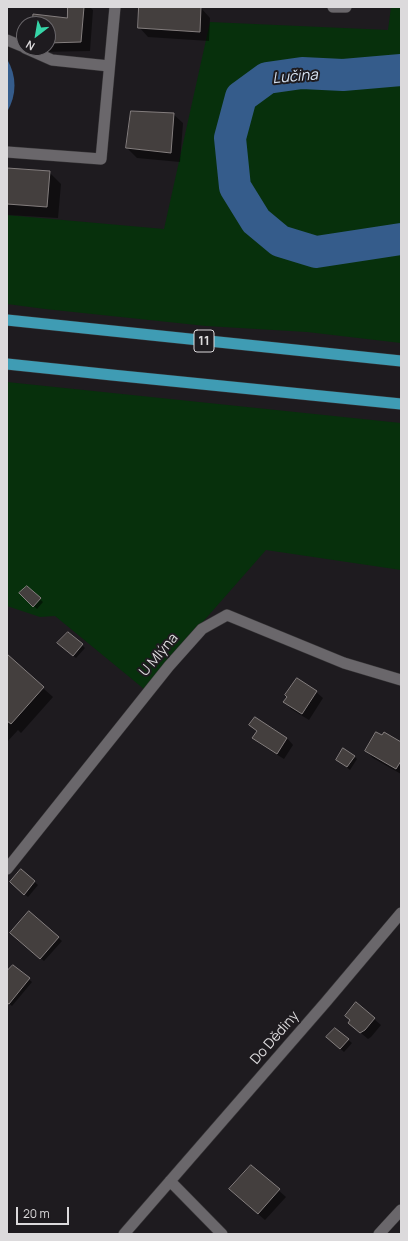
<!DOCTYPE html>
<meta charset="utf-8">
<style>
body{margin:0}
#map{position:relative;width:408px;height:1241px;overflow:hidden;background:#1e1b1f;font-family:Manrope,sans-serif}
canvas{display:block}
.frame{position:absolute;inset:0;border:8px solid #dcdadc;pointer-events:none}
.north{position:absolute;left:16px;top:16px;width:40px;height:40px;box-sizing:border-box;background:#1e1b1f;border:1px solid #6a676b;border-radius:50%;rotate:211deg;font-size:11px;font-weight:700;line-height:16px;text-align:center;color:#dcdadc}
.north::after{content:'';display:block;margin:auto;width:14px;height:18px;background:#36d4a7;clip-path:polygon(50% 0,100% 100%,50% 72%,0 100%)}
.scale{position:absolute;left:16px;top:1207px;width:53px;height:18px;box-sizing:border-box;border:2px solid #dcdadc;border-top:0;padding-left:5px;font-size:12px;line-height:14px;white-space:nowrap;color:#dcdadc;-webkit-text-stroke:3px #1e1b1f;paint-order:stroke}
</style>
<div id="map">
<canvas width="408" height="1241"></canvas>
<div class="frame"></div>
<div class="north">N</div>
<div class="scale">20 m</div>
</div>
<script>
const context = document.querySelector('canvas').getContext('2d');
context.lineJoin = 'round';
function paint(path, color) {
  context.fillStyle = color;
  context.fill(path, 'evenodd');
}
function stroke(path, color, width, dash) {
  context.strokeStyle = color;
  context.lineWidth = width;
  context.lineCap = dash ? 'butt' : 'round';
  context.setLineDash(dash || []);
  context.stroke(path);
}
function drawText(font, color, halo, rows, align = 'center') {
  context.font = font + ' Manrope,sans-serif';
  context.lineWidth = 4;
  context.setLineDash([]);
  context.textBaseline = 'middle';
  context.strokeStyle = halo;
  context.fillStyle = color;
  for (const [text, x, y, turn = 0] of rows) {
    context.save();
    context.translate(x, y);
    context.rotate((+turn || 0) * Math.PI / 180);
    context.textAlign = isNaN(turn) ? turn : align;
    if (halo) context.strokeText(text, 0, 0);
    context.fillText(text, 0, 0);
    context.restore();
  }
}
const green = new Path2D(`
 M391,7H401V343L307,332L206,326L45,309L7,304V215L164,229L210,22L388,30Z
 M7,382L401,423V570L266,550L144,689L55,616L40,617L7,606Z`);
const water = new Path2D(`
 M7,59C17,76 17,95 7,112Z`);
const shadow = new Path2D(`
 M69,7H90L93,10L90,51L40,52L36,48H48V24H33L68,19Z
 M140,7L201,8L210,18L209,41L148,37L139,27Z
 M173,114L183,123L180,162L137,158L127,148Z
 M7,169L49,172L61,184L58,218L7,215Z
 M27,587L43,602L37,609L20,593Z
 M82,645L85,648L76,658L62,646Z
 M7,656L53,697L21,733L18,730L7,742Z
 M316,692L323,698L309,720L291,709L285,702Z
 M255,718L287,738L293,745L284,759L260,744L254,738L257,732L250,725Z
 M401,743V774L373,758L366,751Z
 M354,756L357,759L350,770L340,762Z
 M21,870L38,885L28,897L14,885Z
 M29,913L62,941L44,961L15,936Z
 M13,966L32,982L12,1006L7,1002V973Z
 M374,1019L381,1025L371,1037L368,1039L356,1029Z
 M335,1029L352,1043L344,1052L331,1040Z
 M251,1166L286,1197L265,1220L237,1196Z`);
const river = new Path2D(`
 M401,70L343,75L302,73L267,78L241,97L230,138L235,187L256,221L280,241L316,252L401,239`);
const building = new Path2D(`
 M68,7H84L81,42L48,43V24H32L33,14L67,18Z
 M139,7H201L200,32L138,28Z
 M131,111L174,113L171,153L126,148Z
 M7,168L50,171L47,207L7,204Z
 M27,586L41,598L33,607L19,593Z
 M68,632L83,644L73,656L57,643Z
 M7,654L44,687L11,724L7,721Z
 M297,678L317,691L302,714L283,702L287,697L285,695Z
 M255,717L287,738L277,754L252,738L257,731L249,725Z
 M376,732L382,735L384,732L401,742V761L396,769L365,751Z
 M343,748L355,756L347,767L336,760Z
 M21,869L35,881L24,895L10,882Z
 M29,911L59,937L40,959L10,933Z
 M13,965L30,978L9,1004L7,1003V971Z
 M356,1002L375,1018L365,1030L360,1033L348,1023L350,1020L345,1016Z
 M335,1028L349,1039L340,1049L326,1037Z
 M251,1165L280,1189L258,1214L229,1189Z`);
const service = new Path2D(`
 M333,7H346
 M7,40L24,47
 M25,48L52,60L109,66
 M7,152L101,159L115,7`);
const minor = new Path2D(`
 M7,869L169,666L202,629L227,615L344,663L401,680
 M170,1181L222,1234
 M124,1234L325,1003L401,913
 M379,1234L401,1210`);
const trunk = new Path2D(`
 M7,320L401,361
 M7,364L112,375L401,404`);
const shields = [
 [204,341,20]
];
const shieldNames = [
 ["11",204,341]
];
const streetNames = [
 ["U Mlýna",159,655,-50],
 ["Do Dědiny",275,1038,-49]
];
const waterNames = [
 ["Lučina",295,77,-5]
];
paint(green, '#07300c');
paint(water, '#355c8b');
paint(shadow, '#0007');
stroke(river, '#355c8b', 32);
paint(building, '#443f3e');
stroke(building, '#847e7e', 1);
stroke(service, '#373537', 12);
stroke(minor, '#373537', 12);
stroke(trunk, '#373537', 12);
stroke(service, '#6a676b', 11);
stroke(minor, '#6a676b', 11);
stroke(trunk, '#3f9cb4', 11);
for (const [x, y, w] of shields) {
  const box = new Path2D();
  box.roundRect(x - w / 2, y - 11, w, 22, 3);
  context.fillStyle = '#1e1b1f';
  context.fill(box);
  stroke(box, '#dcdadc', 1);
}
drawText('bold 13px', '#dcdadc', null, shieldNames);
drawText('14px', '#dcdadc', '#1e1b1f', streetNames);
drawText('italic 15px', '#d8e4f3', '#1e1b1f', waterNames);
</script>
